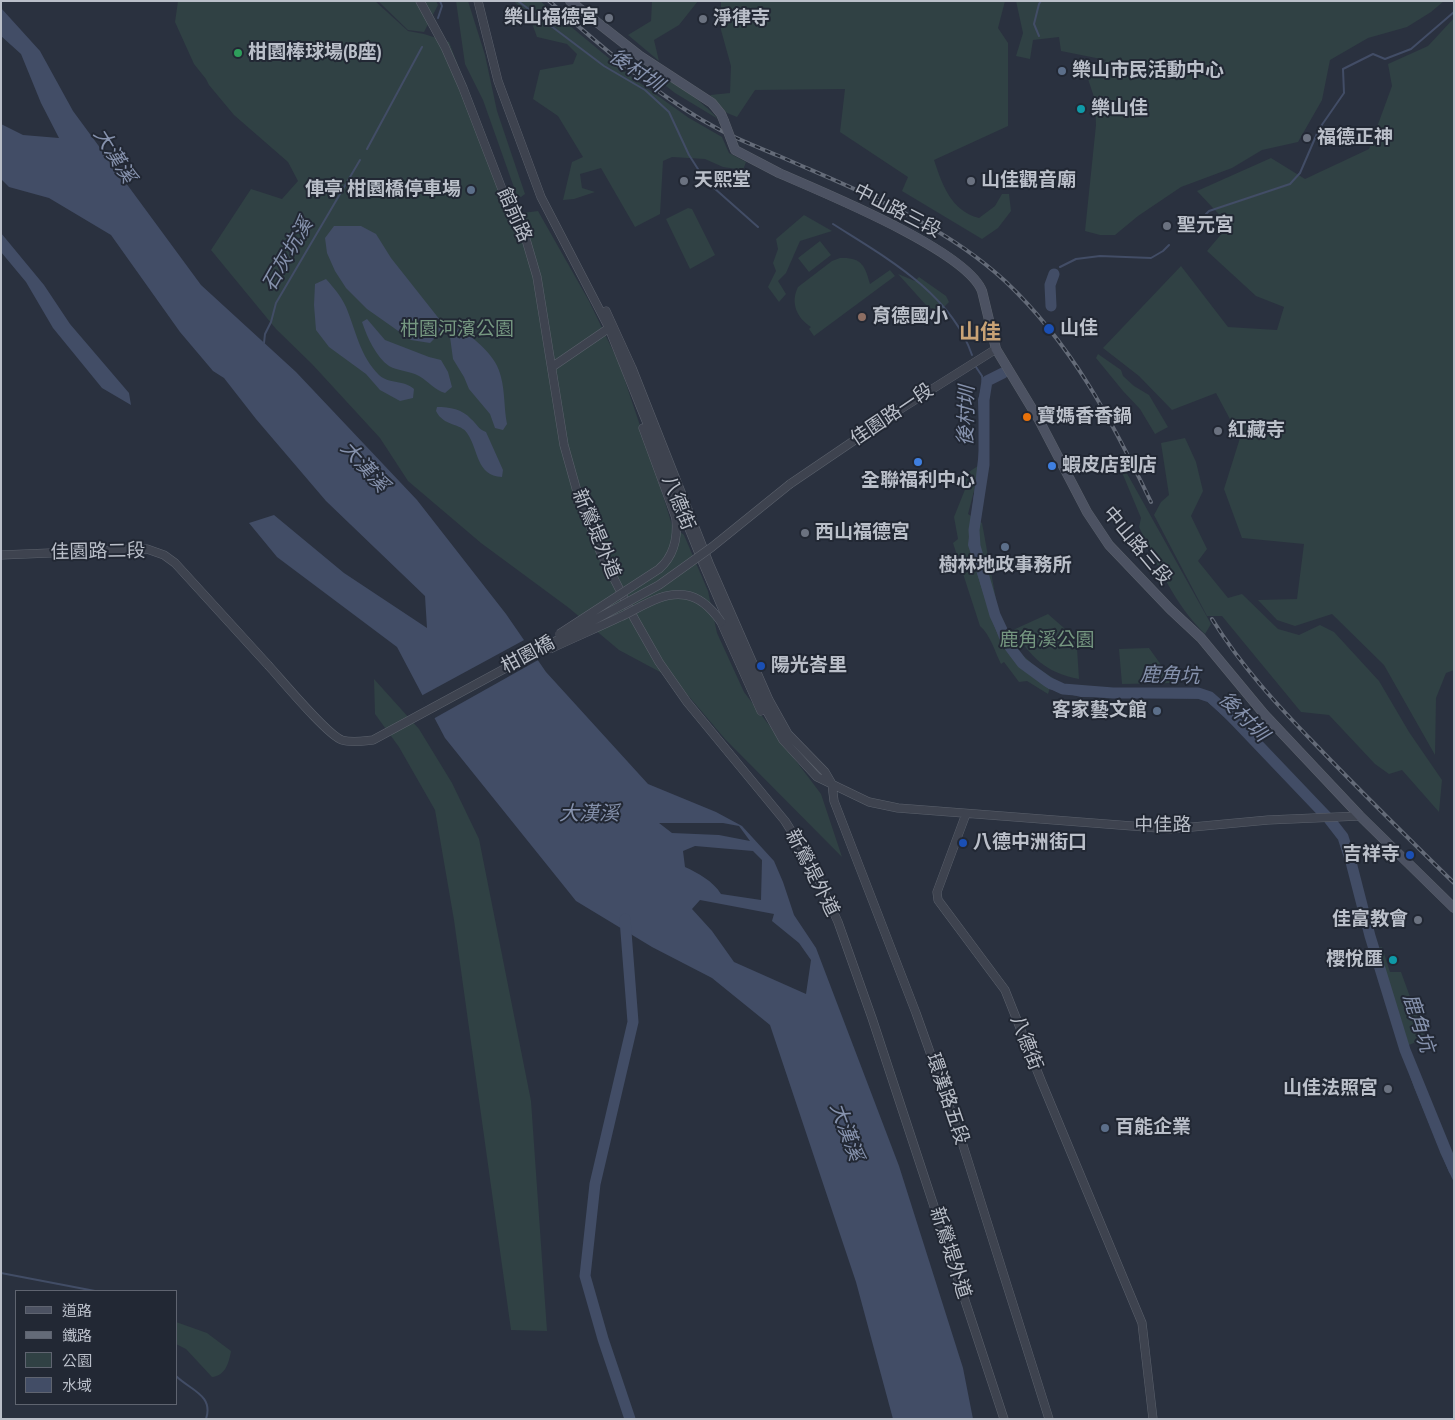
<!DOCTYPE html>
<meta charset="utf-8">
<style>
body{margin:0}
#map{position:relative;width:1455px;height:1420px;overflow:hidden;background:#2a313f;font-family:"PT Sans Narrow","Noto Sans TC",sans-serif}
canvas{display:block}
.frame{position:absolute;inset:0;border:2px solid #babfc9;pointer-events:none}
.legend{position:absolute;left:15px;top:1290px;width:162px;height:115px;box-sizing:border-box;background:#222834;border:1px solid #5f6470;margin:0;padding:6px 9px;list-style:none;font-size:15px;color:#babfc9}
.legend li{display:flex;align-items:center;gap:10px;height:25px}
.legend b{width:25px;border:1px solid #5f6470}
</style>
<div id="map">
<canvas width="1455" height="1420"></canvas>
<div class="frame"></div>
<ul class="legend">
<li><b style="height:6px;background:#4c5262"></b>道路</li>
<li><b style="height:6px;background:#646b78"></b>鐵路</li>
<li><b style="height:14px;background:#304144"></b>公園</li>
<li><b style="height:14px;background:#424d66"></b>水域</li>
</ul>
</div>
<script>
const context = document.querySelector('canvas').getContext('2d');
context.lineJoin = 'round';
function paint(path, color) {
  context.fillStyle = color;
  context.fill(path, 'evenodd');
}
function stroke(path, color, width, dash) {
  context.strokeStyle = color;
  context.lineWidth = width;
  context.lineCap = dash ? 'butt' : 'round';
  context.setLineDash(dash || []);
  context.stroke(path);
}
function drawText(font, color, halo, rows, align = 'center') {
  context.font = font + ' "PT Sans Narrow","Noto Sans TC",sans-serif';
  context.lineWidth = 4;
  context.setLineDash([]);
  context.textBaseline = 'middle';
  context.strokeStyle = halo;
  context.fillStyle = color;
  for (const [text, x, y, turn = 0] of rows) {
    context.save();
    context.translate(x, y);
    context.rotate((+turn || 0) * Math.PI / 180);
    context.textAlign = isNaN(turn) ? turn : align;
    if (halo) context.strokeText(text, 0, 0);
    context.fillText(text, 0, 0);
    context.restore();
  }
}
const green = new Path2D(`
 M178,1H375L408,31L424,34L449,42L515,214L538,211L589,301L619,363L655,470L672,525L684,535L708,591L717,633L744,692L821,794L842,857L725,739L675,680L619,650L569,608L481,543L408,481L380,438L312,364L276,329L211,250L251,189L282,199L298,181L288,162L234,115L209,85L206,79L194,64L175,22Z
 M378,1H436L438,5L424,32L408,30Z
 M456,1H468L485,55L497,111L525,194L521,197L517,196L483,100L465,64Z
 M514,1H540L634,79L689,118L722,137L729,153L746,162L743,170L723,167L705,159L672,157L663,161L660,214L635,227L601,168L580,174L582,188L595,192L574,199L563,200L572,162L583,157L558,116L533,99L540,70L573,64L577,54L567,44L537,37L530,18Z
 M652,1H698L679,25L654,40L659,61L628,35L651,21Z
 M721,1H1005L998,28L1008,43V126L934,160C942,184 951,211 979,218L995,206L1002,194H1009L1011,211L998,228L982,239L902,191L908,177L840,132L845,89L755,90L737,117L727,113L710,95L730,93L731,66L721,30Z
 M1016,1H1444L1431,12L1407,27L1368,38L1330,60L1322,100L1298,142L1262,150L1232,168L1181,187L1138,216L1115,235H1100L1085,231L1096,125L1095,100L1088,79L1106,60L1061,51L1059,37L1033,40L1030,59L1016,56L1023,33Z
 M1454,18V670L1446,673L1436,698L1435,755L1384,665L1332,614L1295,626L1277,620L1258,600L1297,599L1304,544L1242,538L1224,489L1240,438L1216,393L1172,410L1139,376L1103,348L1181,266L1228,327L1277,330L1284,307L1256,296L1207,251L1229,225L1197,191L1271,158L1305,179L1369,149L1392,86L1388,64L1428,46Z
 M630,58C661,76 694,92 718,119L675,93Z
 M688,208L692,209L715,255L690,269L666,219Z
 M804,215L832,231L800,241L786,273L778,281L786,294L779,302L768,287L776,271L773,263L778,249L776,239Z
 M820,241L831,255L809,272L798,258Z
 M840,258C862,257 865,266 870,284L890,270L895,276L814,336L809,329L811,327C797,318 790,303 798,287L832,261Z
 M898,274L915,281L919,277L946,296L949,302L938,313L925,304Z
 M1098,354L1121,370L1123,376L1134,386L1149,395L1168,427L1155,434L1140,409L1123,391L1096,358Z
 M1185,438L1196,462L1203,491L1191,516L1207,549L1198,561L1228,598L1242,594L1278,629L1299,635L1320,625L1334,632L1379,681L1409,732L1442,780L1439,812L1402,770L1389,774L1375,764L1329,715L1301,712L1222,616H1207L1154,515L1161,502L1169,495L1161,443Z
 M981,464L968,514L982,523L999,616L1006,635L1017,650L1036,667L1053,678L1048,694L1027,681L1019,682L1004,662L1001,664C995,652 990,634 980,626L953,543L958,539L954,517L966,487L961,477Z
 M1124,468L1211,624L1205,634C1174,604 1158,565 1139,527L1141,518L1121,470Z
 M1048,614L1072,635L1077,648L1079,679C1046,673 1031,657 1013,630Z
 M1149,648L1174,683L1122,684L1119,649Z
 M374,679L419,729L452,783L479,839L531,1101L547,1331L511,1330L454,920L435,810L399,747L375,714Z
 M1382,947L1390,972H1401L1425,1038L1400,1049L1369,950Z
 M176,1322L207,1333L231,1351C229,1363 225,1376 212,1377L186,1349L176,1344Z`);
const water = new Path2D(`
 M1,8L40,51L73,111L201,285L296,372L417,500L506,614L546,672L648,784L716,812L742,826L774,861L783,882L794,915L816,948L899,1166L963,1368L973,1419H893L856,1282L770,1025L712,978L652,947L576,901L445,738L397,647L277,557L249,523L274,515L344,573L427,628L425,596L326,501L256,419L224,378L213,371L180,332L111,235L49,198L9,187L1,179V124L23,135L59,138L41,103L21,54L1,36ZM659,823H723L739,826L750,841L719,835L672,833ZM695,846L753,851L762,860L761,900L721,894C713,881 698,873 685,867L683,851ZM700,900L774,914L772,921L799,943L811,960L806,994L734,962L712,931L692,909Z
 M334,226H361L376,234L391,258L440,320L442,331L430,343L411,340L367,309L346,288L335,271L327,253L325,238Z
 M1,233L44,285L70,324L129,393L131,405L102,388L53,328L26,282L1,252Z
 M326,279C334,288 341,296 346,307C356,331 360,356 379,375C388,384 405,380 414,389L413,398L400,401L380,390L366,374L329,347L316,330L314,305L315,284Z
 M367,319L385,340L429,357L441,360L448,372L452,387L445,393C435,390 429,382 419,376C410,371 398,371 389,366C376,357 367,337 362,322Z
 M461,328C476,341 497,356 501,377C505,392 504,409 507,424L503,430L495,428L490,414L469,389L464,377L453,359L450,337L455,331Z
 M437,407C450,407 462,409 471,419C477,424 478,429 486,432L503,470L502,477C476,476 479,450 467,433C461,423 444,427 436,411Z`);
const pier = new Path2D(`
 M526,639L540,659L433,719L421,696Z`);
const stream = new Path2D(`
 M518,1L604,66L645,90L669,112L689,155L705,180L758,227
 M438,18L442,6L440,1
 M1039,36L1034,24L1039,4L1041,1
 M367,149L422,47
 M1206,214L1209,211L1290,184L1300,173L1319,129L1344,93L1343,69L1373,54L1385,59L1411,49L1454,12
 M833,224C885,257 951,293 972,355
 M1060,267L1076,259L1100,256L1151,258L1163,251L1169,245
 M264,343L265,334L271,322L276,303L360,160
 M976,367L982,376L983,385L979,400L981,442L969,545L992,617L1000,638L1010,654L1022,667L1049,688L1081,696L1205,698L1250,740L1320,814
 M1325,820L1342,842L1372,954L1392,1021L1415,1087L1441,1152L1454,1180
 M1,1273L95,1291
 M176,1376C190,1390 214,1395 206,1419`);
const river = new Path2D(`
 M1051,306L1050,285L1054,274
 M1003,373L987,381L984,400V465L974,530L975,546L995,615L1010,647L1022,663L1048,682L1063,689L1113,693H1198L1210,697L1227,712L1329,819L1343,837L1351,862L1370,936L1405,1050L1454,1170
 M625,919L633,1022L595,1184L585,1276L603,1339L630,1419`);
const tertiary = new Path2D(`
 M420,1L445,47L463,88L505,197L525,236L537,277L564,445L578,495L600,551L634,618L659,662L687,702L785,821L802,848L818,878L838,922L872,1018L1004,1419
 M478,1L498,81L541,197L609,328L702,561L765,708L783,740L817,777L869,802L898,808L1171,829L1268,820L1360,816
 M606,311L632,368L709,563L769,700L788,734L825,772L832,784L834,801L916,1013L961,1139L1049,1419
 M552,367L609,328L611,324
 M643,428L676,518
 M790,484L899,410L996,349
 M1,555L147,549L164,555L175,563L268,665
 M721,622L761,711
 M966,814L937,892L938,900L1005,990L1042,1083L1142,1323L1153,1419`);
const secondary = new Path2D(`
 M570,1L640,56L712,103L721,114L724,121
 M779,173C822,192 966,250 982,291L996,349L1039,420L1087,512L1109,545L1170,609L1201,638L1264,714L1360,816L1454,908`);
const rail = new Path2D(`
 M549,1C603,47 657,97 720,130C739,140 760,148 779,156C858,191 941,222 1005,281C1072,344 1112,421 1151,502
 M1212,619C1242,667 1277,705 1316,745C1361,792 1407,837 1454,883`);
const tertiaryBridge = new Path2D(`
 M559,634L659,569C674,556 678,538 676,518
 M550,649C573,638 597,628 620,617C640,608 662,591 685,595C700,597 712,609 721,622
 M268,665C281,679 327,735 342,740C352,743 363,741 373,740L659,585L712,547L790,484`);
const secondaryBridge = new Path2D(`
 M724,121L735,150L779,173`);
const markers = [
 [609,18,5,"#6b7280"],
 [703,19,5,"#6b7280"],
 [238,53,5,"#2e9e5b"],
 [1062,71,5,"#5c6f8a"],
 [1081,109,5,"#0f9aa8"],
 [1307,138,5,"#6b7280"],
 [684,181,5,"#6b7280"],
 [971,181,5,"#6b7280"],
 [471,190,5,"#5c6f8a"],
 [1167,226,5,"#6b7280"],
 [862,317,5,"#8d6e63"],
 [1049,329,6,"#1a4fb4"],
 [1027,417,5,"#e8710a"],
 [1218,431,5,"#6b7280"],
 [918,462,5,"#3f7fe0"],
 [1052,466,5,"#3f7fe0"],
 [805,533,5,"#6b7280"],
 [1005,547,5,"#5c6f8a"],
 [761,666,5,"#1a4fb4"],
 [1157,711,5,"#5c6f8a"],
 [963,843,5,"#1a4fb4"],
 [1410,855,5,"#1a4fb4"],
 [1418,920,5,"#6b7280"],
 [1393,960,5,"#0f9aa8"],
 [1388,1089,5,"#6b7280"],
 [1105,1128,5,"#5c6f8a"]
];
const poiNames = [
 ["樂山福德宮",599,18,"right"],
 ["淨律寺",713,19],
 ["柑園棒球場(B座)",248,53],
 ["樂山市民活動中心",1072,71],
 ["樂山佳",1091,109],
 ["福德正神",1317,138],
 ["天熙堂",694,181],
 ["山佳觀音廟",981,181],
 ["俥亭 柑園橋停車場",461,190,"right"],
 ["聖元宮",1177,226],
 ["育德國小",872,317],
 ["山佳",1060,329],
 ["寶媽香香鍋",1037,417],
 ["紅藏寺",1228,431],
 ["蝦皮店到店",1062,466],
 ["全聯福利中心",918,481,"center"],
 ["西山福德宮",815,533],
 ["樹林地政事務所",1005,566,"center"],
 ["陽光峇里",771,666],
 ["客家藝文館",1147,711,"right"],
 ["八德中洲街口",973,843],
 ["吉祥寺",1400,855,"right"],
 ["佳富教會",1408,920,"right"],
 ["櫻悅匯",1383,960,"right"],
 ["山佳法照宮",1378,1089,"right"],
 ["百能企業",1115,1128]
];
const streetNames = [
 ["中山路三段",897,211,27],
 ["館前路",514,215,66],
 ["佳園路一段",892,415,-34],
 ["八德街",678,503,68],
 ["新鶯堤外道",596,534,67],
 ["中山路三段",1137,546,50],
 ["佳園路二段",98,552,-1],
 ["柑園橋",528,655,-28],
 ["中佳路",1163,826],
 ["新鶯堤外道",812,873,63],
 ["八德街",1026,1043,69],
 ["環漢路五段",947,1099,71],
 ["新鶯堤外道",950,1253,72]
];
const parkNames = [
 ["柑園河濱公園",457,330],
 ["鹿角溪公園",1047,641]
];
const waterNames = [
 ["後村圳",636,71,34],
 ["大漢溪",114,156,58],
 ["石灰坑溪",288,255,-60],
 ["後村圳",967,416,-88],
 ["大漢溪",364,467,48],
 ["鹿角坑",1170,676,2],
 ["後村圳",1243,717,45],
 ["大漢溪",589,814],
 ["鹿角坑",1418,1023,72],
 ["大漢溪",846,1132,70]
];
const quarterNames = [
 ["山佳",980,333]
];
paint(green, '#304144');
paint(water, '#424d66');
paint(pier, '#2a313f');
stroke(stream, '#424d66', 2);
stroke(river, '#424d66', 11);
stroke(tertiary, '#5b616c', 9);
stroke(secondary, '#5b616c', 10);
stroke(tertiary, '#3e434f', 8);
stroke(secondary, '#4c5262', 9);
stroke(rail, '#646b78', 4);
stroke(rail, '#222834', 2, [5.5]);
stroke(tertiaryBridge, '#5b616c', 9, []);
stroke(secondaryBridge, '#5b616c', 10, []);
stroke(tertiaryBridge, '#3e434f', 8);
stroke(secondaryBridge, '#4c5262', 9);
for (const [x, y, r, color] of markers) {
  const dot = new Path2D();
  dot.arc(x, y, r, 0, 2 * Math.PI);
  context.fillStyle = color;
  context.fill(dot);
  stroke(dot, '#222834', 2);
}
drawText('bold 19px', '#babfc9', '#222834', poiNames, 'left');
drawText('19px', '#babfc9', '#222834', streetNames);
drawText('19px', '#759780', '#222834', parkNames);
drawText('italic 20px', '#8692ad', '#222834', waterNames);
drawText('bold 21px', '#c9a376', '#222834', quarterNames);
</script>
